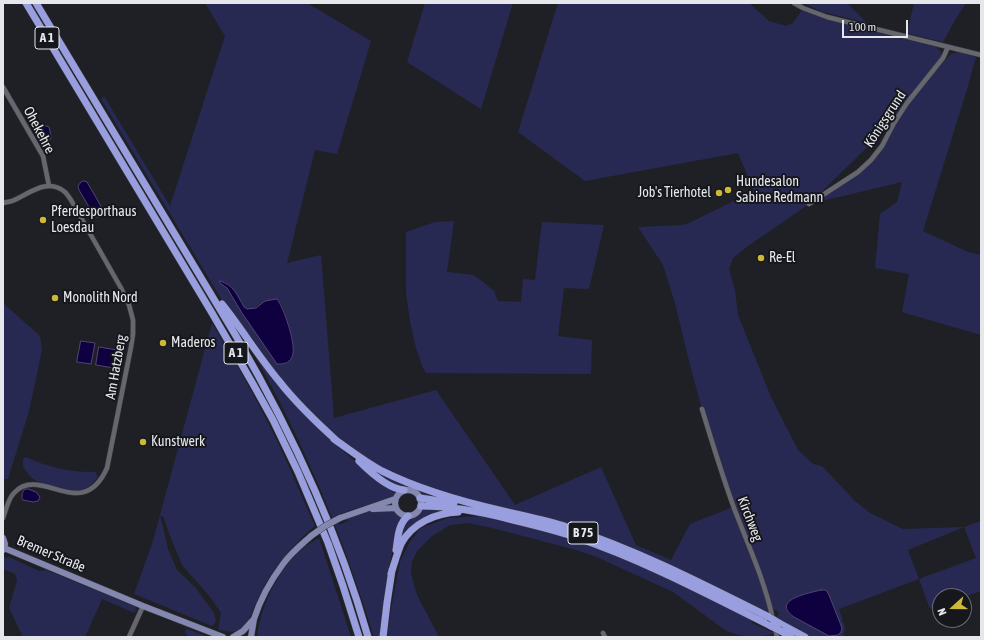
<!DOCTYPE html>
<meta charset="utf-8">
<style>
body{margin:0}
#map{position:relative;width:984px;height:640px;overflow:hidden;background:#1f2026;font-family:"Asap Condensed",sans-serif}
canvas{display:block}
.frame{position:absolute;inset:0;border:4px solid #e6e7eb;pointer-events:none}
.north{position:absolute;left:932px;top:588px;width:40px;height:40px;box-sizing:border-box;background:#16171d;border:1px solid #696a6f;border-radius:50%;rotate:249deg;font-size:11px;font-weight:700;line-height:16px;text-align:center;color:#e6e7eb}
.north::after{content:'';display:block;margin:auto;width:14px;height:18px;background:#cdb938;clip-path:polygon(50% 0,100% 100%,50% 72%,0 100%)}
.scale{position:absolute;left:842px;top:20px;width:66px;height:18px;box-sizing:border-box;border:2px solid #e6e7eb;border-top:0;padding-left:5px;font-size:12px;line-height:14px;white-space:nowrap;color:#e6e7eb;-webkit-text-stroke:3px #16171d;paint-order:stroke}
</style>
<div id="map">
<canvas width="984" height="640"></canvas>
<div class="frame"></div>
<div class="north">N</div>
<div class="scale">100 m</div>
</div>
<script>
const context = document.querySelector('canvas').getContext('2d');
context.lineJoin = 'round';
function paint(path, color) {
  context.fillStyle = color;
  context.fill(path, 'evenodd');
}
function stroke(path, color, width, dash) {
  context.strokeStyle = color;
  context.lineWidth = width;
  context.lineCap = dash ? 'butt' : 'round';
  context.setLineDash(dash || []);
  context.stroke(path);
}
function drawText(font, color, halo, rows, align = 'center') {
  context.font = font + ' "Asap Condensed",sans-serif';
  context.lineWidth = 4;
  context.setLineDash([]);
  context.textBaseline = 'middle';
  context.strokeStyle = halo;
  context.fillStyle = color;
  for (const [text, x, y, turn = 0] of rows) {
    context.save();
    context.translate(x, y);
    context.rotate((+turn || 0) * Math.PI / 180);
    context.textAlign = isNaN(turn) ? turn : align;
    if (halo) context.strokeText(text, 0, 0);
    context.fillText(text, 0, 0);
    context.restore();
  }
}
const green = new Path2D(`
 M205,3H307L371,41L337,154L315,150L287,263L321,255L334,418L436,390L515,505L601,467L636,545L671,560L690,524L733,507L702,409L690,365L675,303L663,265L638,227L682,225L689,223L754,191L738,153L585,181L518,132L558,3H749L769,21L786,26L793,23L802,10L830,20L936,47L941,52V59L892,123L811,202L836,186L871,160L907,103L951,54L959,52L976,57L967,89L923,231L968,252L981,255V335L902,312L909,274L875,268L880,214L897,202L902,182L809,204L748,246L733,258L729,269L735,290L738,315L771,397L798,450L813,464L822,466L855,501L870,513L903,529L964,527L981,521V591L964,597V596H940V606L930,609L919,579L839,609L845,628L843,637H811L777,617L779,612L771,608L768,603L770,614L630,548L441,492L408,480L378,467L343,442L314,415L266,362L234,320L101,99L104,96L170,206L225,36ZM220,283L231,286L244,307L247,309C255,309 255,307 260,304C265,301 272,299 278,299C287,311 289,332 293,347L246,318L227,288ZM964,527L976,558L919,579L908,550Z
 M425,3H513L481,109L407,62Z
 M803,3H847L868,24L860,21L823,12Z
 M914,3H966L955,20L943,42L907,33Z
 M454,221L447,272L474,275L494,291L498,301L521,302L523,279L535,280L542,222L604,225L589,289L564,288L558,336L592,340L591,374L426,373L423,368L416,348L410,321L406,293V232L435,222Z
 M3,303L40,336L42,350L29,411L8,479H3Z
 M212,323C231,355 250,387 267,421C285,455 299,491 315,526C298,540 280,560 268,579C262,589 257,601 252,612C250,617 248,625 244,629C238,634 224,631 218,629L221,613L211,598L182,565L170,536L164,518L160,515L168,549L177,570L195,587L214,613L216,622L212,626L134,594L153,541Z
 M255,356C278,387 303,413 331,440C352,459 372,477 396,492V494L391,498L361,507L345,512L335,516L339,525L348,521L347,518C357,515 383,506 392,509C395,511 399,515 402,518C388,554 385,598 381,637H374C344,539 305,445 255,356Z
 M26,457C46,467 73,473 95,472L98,477C93,484 86,490 78,490C71,491 41,484 35,480C31,478 25,470 23,466C23,465 23,460 23,459Z
 M372,467L450,498H424C422,496 420,493 418,491C412,487 403,489 396,486C388,483 377,474 372,467Z
 M425,508L452,510L435,514L401,542L403,525L409,519L414,517Z
 M481,516C514,523 549,530 581,542C640,563 695,592 751,619L752,623L774,633C770,635 766,635 761,636C748,637 737,636 725,630L673,592L597,557L573,549L488,527L468,523L450,525L432,536L418,550L412,561L411,574L417,595L439,637H387L390,615L400,562L409,543L421,528L448,518Z
 M319,538L351,637H258C257,629 260,621 262,613C270,589 283,565 303,548C308,544 314,541 319,538Z
 M9,557L39,571L46,570L136,607L135,613L102,599L85,637H23L9,608L17,581L15,574L3,569V558Z
 M187,629L208,637H189L186,634L185,631Z`);
const water = new Path2D(`
 M46,126L49,127L51,136L50,140L46,142L44,140L41,130L43,127Z
 M84,181L87,182L102,208L103,212L98,217H95L79,190L78,186L81,182Z
 M220,281C234,285 237,295 244,307L247,309L256,308L265,301L277,299C284,308 295,342 293,353C293,355 291,360 289,361C286,364 281,364 277,364L242,313L227,288L220,283Z
 M81,341L95,343L91,364L77,362Z
 M99,347L117,350L114,368L96,365Z
 M28,489L36,492L40,497L38,501L33,502L23,500C21,496 22,494 24,490Z
 M821,590H826L829,595L842,628L841,632L838,635L829,636L794,617C770,600 809,593 821,590Z`);
const minor = new Path2D(`
 M794,3L803,8L827,17L981,55
 M3,87L43,156L49,186
 M3,203C6,202 9,202 12,201C29,194 47,177 65,192C67,194 69,197 71,200L121,288L129,305L133,320V334L131,347L107,468C82,524 40,464 14,493C8,499 6,510 3,518
 M809,204L858,172L871,160L882,146L894,123L907,103L943,58L948,47
 M702,409C712,442 722,475 734,508C748,545 765,581 773,620
 M775,627L777,637
 M603,633L605,637
 M129,637L143,606`);
const major = new Path2D(`
 M395 503a13 13 0 1 1 26 0a13 13 0 1 1-26 0Z
 M373,509L396,508
 M340,518L395,499
 M3,538L5,544L3,550
 M4,548L143,606L223,637
 M233,637L243,631L253,620
 M251,637C252,631 253,625 254,619C260,600 271,580 283,564C291,553 301,545 311,536`);
const highway = new Path2D(`
 M26,3L212,313L253,384L273,420L298,472L328,543L343,586L359,637
 M36,3L236,336C291,431 338,531 368,637
 M222,304C242,329 258,356 279,381C296,403 316,422 337,441
 M334,439C350,450 365,462 382,471C418,489 463,502 503,511C524,516 546,520 567,527C637,550 703,584 769,617
 M359,461C370,472 388,489 404,490
 M420,498L454,503
 M421,506C452,506 483,512 513,520C534,525 555,530 575,537C643,560 707,594 771,626
 M396,550C398,538 398,524 408,516
 M391,574C394,564 397,554 401,544C412,523 436,513 458,512
 M779,623L805,637
 M781,631L791,637
 M383,637L387,603L392,570`);
const majorBridge = new Path2D(`
 M311,536L325,526L340,518`);
const highwayBridge = new Path2D(`
 M769,617L779,623
 M771,626L781,631`);
const markers = [
 [728,190,4,"#cdb938"],
 [719,193,4,"#cdb938"],
 [43,220,4,"#cdb938"],
 [761,258,4,"#cdb938"],
 [55,298,4,"#cdb938"],
 [163,343,4,"#cdb938"],
 [143,442,4,"#cdb938"]
];
const shields = [
 [47,38,24],
 [236,353,24],
 [583,533,30]
];
const shieldNames = [
 ["A 1",47,38],
 ["A 1",236,353],
 ["B 75",583,533]
];
const streetNames = [
 ["Königsgrund",885,119,-57],
 ["Ohekehre",39,130,62],
 ["Am Hatzberg",116,367,-80],
 ["Kirchweg",750,519,69],
 ["Bremer Straße",51,554,23]
];
const poiNames = [
 ["Hundesalon",736,182],
 ["Sabine Redmann",736,198],
 ["Job's Tierhotel",711,193,"right"],
 ["Pferdesporthaus",51,212],
 ["Loesdau",51,228],
 ["Re-El",769,258],
 ["Monolith Nord",63,298],
 ["Maderos",171,343],
 ["Kunstwerk",151,442]
];
paint(green, '#282952');
paint(water, '#0f0040');
stroke(water, '#504573', 1);
stroke(minor, '#3a3b3f', 5.5);
stroke(major, '#3a3b3f', 7);
stroke(highway, '#3a3b3f', 8);
stroke(minor, '#65666e', 4.5);
stroke(major, '#8488b1', 6);
stroke(highway, '#999ede', 7);
stroke(majorBridge, '#3a3b3f', 7, []);
stroke(highwayBridge, '#3a3b3f', 8, []);
stroke(majorBridge, '#8488b1', 6);
stroke(highwayBridge, '#999ede', 7);
for (const [x, y, r, color] of markers) {
  const dot = new Path2D();
  dot.arc(x, y, r, 0, 2 * Math.PI);
  context.fillStyle = color;
  context.fill(dot);
  stroke(dot, '#16171d', 1.5);
}
for (const [x, y, w] of shields) {
  const box = new Path2D();
  box.roundRect(x - w / 2, y - 11, w, 22, 3);
  context.fillStyle = '#16171d';
  context.fill(box);
  stroke(box, '#e6e7eb', 1);
}
drawText('bold 13px', '#e6e7eb', null, shieldNames);
drawText('14px', '#e6e7eb', '#16171d', streetNames);
drawText('14px', '#e6e7eb', '#16171d', poiNames, 'left');
</script>
